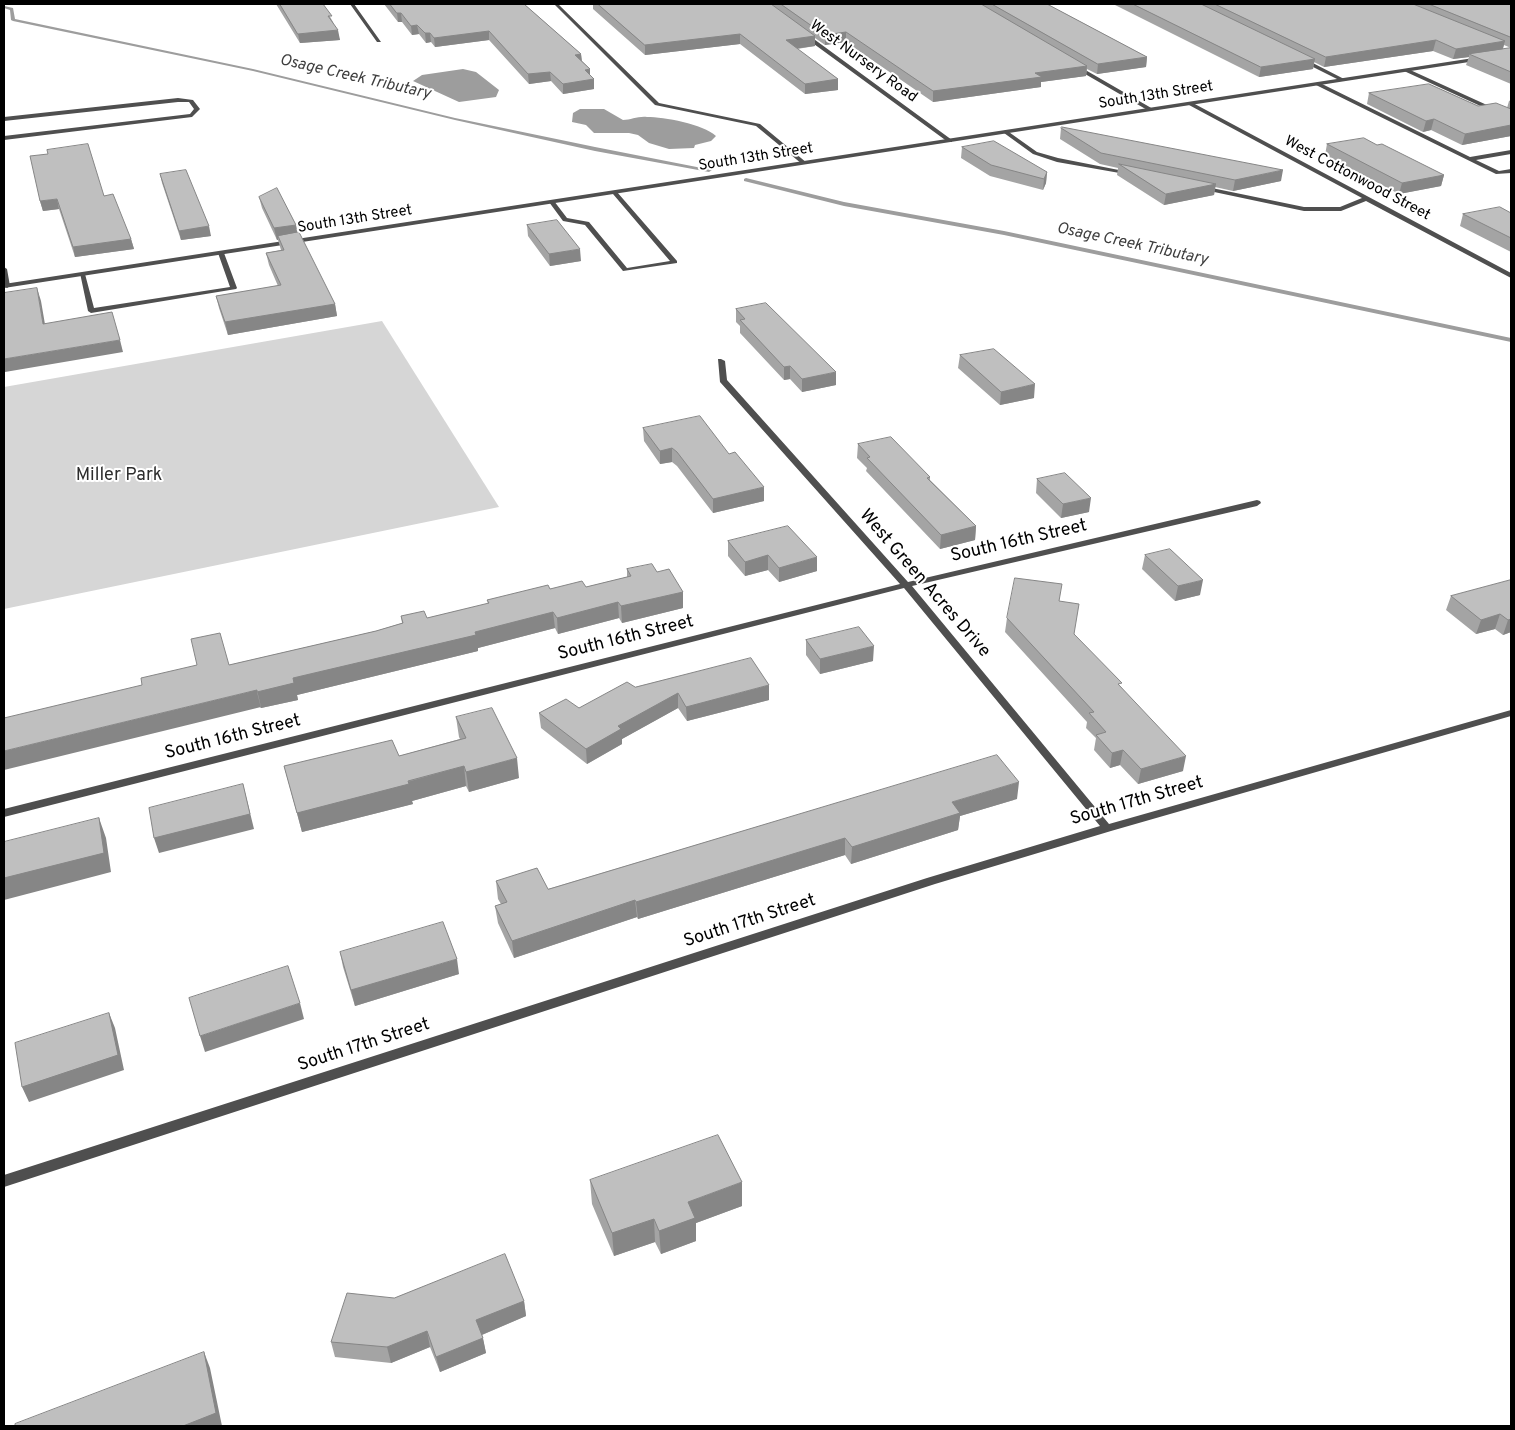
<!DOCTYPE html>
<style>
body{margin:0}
#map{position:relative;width:1515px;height:1430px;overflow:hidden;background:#fff;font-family:Overpass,sans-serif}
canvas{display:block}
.frame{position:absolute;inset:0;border:5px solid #000;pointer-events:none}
</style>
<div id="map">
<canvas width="1515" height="1430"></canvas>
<div class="frame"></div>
</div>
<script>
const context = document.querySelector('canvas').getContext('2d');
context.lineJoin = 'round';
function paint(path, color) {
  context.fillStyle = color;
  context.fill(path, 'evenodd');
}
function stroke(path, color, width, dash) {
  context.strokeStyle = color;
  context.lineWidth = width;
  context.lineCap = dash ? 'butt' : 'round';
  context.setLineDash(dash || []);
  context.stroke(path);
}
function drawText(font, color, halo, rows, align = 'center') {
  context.font = font + ' Overpass,sans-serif';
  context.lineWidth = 4;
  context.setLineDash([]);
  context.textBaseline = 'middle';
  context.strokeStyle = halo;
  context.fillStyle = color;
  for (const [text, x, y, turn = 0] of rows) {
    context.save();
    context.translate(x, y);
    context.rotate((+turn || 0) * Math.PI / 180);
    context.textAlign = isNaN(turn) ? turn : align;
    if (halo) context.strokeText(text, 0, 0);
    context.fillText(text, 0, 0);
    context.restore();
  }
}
const green = new Path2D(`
 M382,321L499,507L4,609V387Z`);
const water = new Path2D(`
 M463,69L476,72L499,90L496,97L459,102L413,81L422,75Z
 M580,109H604L623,120C631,120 638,116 647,117C664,117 703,124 716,136L711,141L695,145L694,148L669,149L649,143L638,135L629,133H594L586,125L572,122L573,113Z`);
const stream = new Path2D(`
 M4,6L13,8L15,19L253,69L455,118L595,147L712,170L709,172L595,151L455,120L253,71L13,21L11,20L10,10L4,8Z
 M746,178L844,202L1004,231L1511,338V342L1004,235L844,206L744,181V179Z`);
const service = new Path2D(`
 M1404,69H1408L1511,116V120L1404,71Z
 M1318,82L1470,157L1511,150V154L1476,160L1499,171L1511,169V173L1496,174L1316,85L1315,84Z
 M178,98L193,100L200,109L192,117L4,140V136L190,114L194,109L189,102H178L4,121V117Z
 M613,192H617L677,261V263L623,271L585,225L563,221L549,202L554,201L567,218L589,222L627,268L670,261L613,194Z
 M221,251L224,253L237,288L236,289L91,313L88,311L80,273L85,274L94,308L230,287L218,253Z`);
const minor = new Path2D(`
 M350,4H354L381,42H377Z
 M554,4H558L659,103L760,124L807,163L802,164L756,126L655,105Z
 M803,34H807L952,140V142H948L803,36Z
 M1301,59H1305L1346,80L1341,81L1301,61Z
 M1075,64L1153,109L1154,110L1149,111L1073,67Z
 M1191,102L1511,273V278L1366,201L1341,211H1304L1200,189V187L1202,186L1304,207H1340L1362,198L1189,105V103Z
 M1006,130L1037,152L1058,158L1134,173L1131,175L1057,162L1033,154L1004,133L1003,132Z
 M4,267L7,269L10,286L7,288L4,286Z
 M718,359H721L725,361L727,380L908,582L1257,500L1260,501L1261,503L1257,506L912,586L1109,824L1511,710V716L1111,831L935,884L4,1187V1175L927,878L1100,826L904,588L4,817V809L900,584L720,382Z`);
const tertiary = new Path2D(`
 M1480,57L1482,60L4,288V284Z`);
const wall = new Path2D(`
 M276,4H323L333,22L340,40L300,43Z
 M384,4H524L581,54L582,61L590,69V76L594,79V89L563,94L551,81L529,84L489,40L435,47L431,42L426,43L419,34L412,35L402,22H398Z
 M593,4H1047L1147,57L1146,67L1097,74L1087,69L1086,76L1041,82V87L933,102L846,42L825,45L815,38V46L797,49L838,79V90L805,94L740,44L645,55L593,9Z
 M1113,4H1511V84L1466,65L1469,57L1453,59L1433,51L1324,67L1314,62L1313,69L1259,77ZM1504,45L1511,48L1503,49Z
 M1369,93L1478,106L1507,108L1509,101L1511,100V136L1462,145L1431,130L1423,132L1367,104Z
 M1061,128L1281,181L1233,191L1215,187L1214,195L1164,205L1117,175L1118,168L1100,164L1060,139Z
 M1327,144L1377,145L1444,175L1441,186L1399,194L1325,155Z
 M962,147L1047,172L1046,183L1043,190L990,176L961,158Z
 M160,174L211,236L181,240L162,183Z
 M104,196L131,239L134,249L75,257L59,209L43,211L40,201Z
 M259,197L296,225L297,233L335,304L337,316L228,335L219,308L216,296L278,286L269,265L266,253L281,250L278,240H277L262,208Z
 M1511,213V252L1460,226L1463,214Z
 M527,225L581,261L550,266L528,236Z
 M736,309L836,385L802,392L790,379L784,380L740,333V326L736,322Z
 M960,355L1034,398L1000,405L958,368Z
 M643,428L764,501L713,513L677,466L672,462L660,464L644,441Z
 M858,444L930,477V480L976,526L975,540L940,549L866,471L867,468L857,458Z
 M1037,479L1089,512L1061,518L1036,493Z
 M728,541L817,571L779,582L768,570L745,576L728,556Z
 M1145,555L1200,595L1175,601L1142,569Z
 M627,569L657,572L683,592V608L622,623L619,618L558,634L555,628L478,648V651L297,695L298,700L261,708L229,665L376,631L402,623L401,616L427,618L488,604L487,600L550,589L586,587L627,577Z
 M1511,580V632L1503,635L1495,629L1476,634L1446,610L1451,596Z
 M1060,601L1074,634L1121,687L1183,771L1138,784L1120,765L1110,768L1094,750L1096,738L1086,728L1087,722L1005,632L1007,618Z
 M806,640L873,661L820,674L806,655Z
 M635,687L769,700L687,721L678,708L622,739V744L587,764L541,728L539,713L579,708Z
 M456,717L519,778L469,792L466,786L412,801L413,804L302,832L284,766L399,756L460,739L459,737Z
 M1017,799L960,816L958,830L851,864L845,855L638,919L637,917L514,958L498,923L495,906L501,904L498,899L496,881L548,889Z
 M340,952L459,974L355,1006L343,967Z
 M590,1180L742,1206L696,1223V1241L661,1254L655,1242L614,1256L592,1204Z
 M394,1298L524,1301L526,1316L482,1335L486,1353L440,1372L430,1347L391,1363L335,1357L331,1342Z`);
const shadedWall = new Path2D(`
 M397,13H401L402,22H398Z
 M417,25L419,34L412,35L411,26Z
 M338,30L340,40L300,43L298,34Z
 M489,31V40L435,47L434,38Z
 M846,32V42L825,45V35Z
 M425,33H430L431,42L426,43Z
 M740,34V44L645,55V45Z
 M815,36V46L786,50V40Z
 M1436,40L1433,51L1324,67L1326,57Z
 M1505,41L1502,51L1469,54V57L1453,59L1456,49Z
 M581,54L582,64L575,55Z
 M1147,57L1146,67L1097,74L1098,64Z
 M1315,59L1313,69L1259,77L1261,67Z
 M1087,66L1086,76L1041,82V87L933,102V91L1035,73Z
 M590,69V79L585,70Z
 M550,72L551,81L529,84L528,74Z
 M594,79V89L563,94V84Z
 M838,79V90L805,94V84Z
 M1434,119L1431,130L1423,132L1426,121Z
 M1511,125V136L1462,145L1465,134Z
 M1283,170L1281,181L1233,191L1235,180Z
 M1047,172L1046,183L1043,190L1044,179Z
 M1444,175L1441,186L1399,194L1402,183Z
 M1216,184L1214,195L1164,205L1166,194Z
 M57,199L59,209L43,211L40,201Z
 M296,225L298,237L278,236V240H277L274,228Z
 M209,226L211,236L181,240L179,231Z
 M131,239L134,249L75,257L73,247Z
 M580,249L581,261L550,266L549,254Z
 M37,288L41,301L47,336L43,324Z
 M335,304L337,316L228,335L225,322Z
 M120,340L123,352L5,372L4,370V359Z
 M790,366V379L784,380V367Z
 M836,372V385L802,392V379Z
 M1035,384L1034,398L1000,405L1001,392Z
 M672,448V462L660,464V451Z
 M764,487V501L713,513V499Z
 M1091,498L1089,512L1061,518L1063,504Z
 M976,526L975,540L940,549L941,535Z
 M768,555V570L745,576V562Z
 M817,557V571L779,582V568Z
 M1203,580L1200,595L1175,601L1178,586Z
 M683,592V608L622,623L621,606Z
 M618,602L619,618L558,634L557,618Z
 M553,612L555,628L478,648V651L297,695L298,700L261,708L257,692L293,678Z
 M1500,614L1495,629L1476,634L1481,620Z
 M1511,619V632L1503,635L1508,620Z
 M874,646L873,661L820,674V659Z
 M769,685V700L687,721L686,707Z
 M257,690L261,707L4,770V751Z
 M678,693V708L622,739V744L587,764L586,749L618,726Z
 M1123,750L1120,765L1110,768L1112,753Z
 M1186,756L1183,771L1138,784L1141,769Z
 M517,758L519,778L469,792L466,772Z
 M464,766L466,786L412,801L413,804L302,832L297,813Z
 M1019,782L1017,799L960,816L958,830L851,864L852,847L952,802Z
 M243,784L254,829L159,853L154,838Z
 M99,818L106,838L111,872L4,900V878Z
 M845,838V855L638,919L636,902Z
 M635,900L637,917L514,958L512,941Z
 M457,959L459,974L355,1006L351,990Z
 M300,1003L304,1019L205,1052L200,1036Z
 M109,1013L115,1028L124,1070L29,1102L22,1087Z
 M742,1182V1206L696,1223V1241L661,1254L659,1231L688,1202Z
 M654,1219L655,1242L614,1256L612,1233Z
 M524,1301L526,1316L479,1336L476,1320Z
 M427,1331L430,1347L391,1363L387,1347Z
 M483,1338L486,1353L440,1372L436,1357Z
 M204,1352L210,1368L222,1426H183Z`);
const building = new Path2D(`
 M280,4H323L332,16H328L338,30L298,34Z
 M390,4H524L581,54L575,55L590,69L585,70L594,79L563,84L550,72L528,74L489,31L434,38L430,33H425L417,25L411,26L401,13H397Z
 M598,4H771L815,36L786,40L838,79L805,84L740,34L645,45Z
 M781,4H981L1087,66L1035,73L1042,77L933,91L846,32L825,35Z
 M992,4H1047L1147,57L1098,64Z
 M1133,4H1201L1315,59L1261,67Z
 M1215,4H1413L1505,41L1456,49L1436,40L1326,57Z
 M1429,4H1511V37Z
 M1511,48V72L1469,54Z
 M1429,84L1478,106L1496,103L1511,109V125L1465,134L1434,119L1426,121L1369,93Z
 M1062,127L1283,170L1235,180L1101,153L1061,128Z
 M1364,138L1377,145L1382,144L1444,175L1402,183L1327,144Z
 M994,141L1047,172L1044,179L991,165L962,147Z
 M88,144L104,196L113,194L131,239L73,247L57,199L40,201L30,156L48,154L47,150Z
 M1119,164L1216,184L1166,194Z
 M186,170L209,226L179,231L160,174Z
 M277,188L296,225L274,228L259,197Z
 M1500,207L1511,213V238L1463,214Z
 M557,220L580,249L549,254L527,225Z
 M299,232L335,304L225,322L216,296L281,285L266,253L284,250L278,236Z
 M37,288L43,324L112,312L120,340L4,359V293Z
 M766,303L836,372L802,379L790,366L784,367L740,320L745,319L736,309Z
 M994,349L1035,384L1001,392L960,355Z
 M700,416L729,454L735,452L764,487L713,499L677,452L672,448L660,451L643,428Z
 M891,437L930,477L927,478L976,526L941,535L867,458L870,457L858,444Z
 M1065,473L1091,498L1063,504L1037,479Z
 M788,526L817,557L779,568L768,555L745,562L728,541Z
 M1170,549L1203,580L1178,586L1145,555Z
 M652,564L657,572L669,569L683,592L621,606L618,602L557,618L553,612L475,632L476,635L293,678L294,683L257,692V690L4,751V718L142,685L141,678L197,665L191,639L220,633L229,665L376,631L403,623L401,616L424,611L427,618L489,603L487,600L548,585L550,589L582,581L586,587L631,576L627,569Z
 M1015,578L1062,584L1059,601L1079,604L1074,634L1122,683L1118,684L1186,756L1141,769L1123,750L1112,753L1096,735L1106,732L1089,713L1094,712L1007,618Z
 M1511,580V619L1508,620L1500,614L1481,620L1451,596Z
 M859,627L874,646L820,659L806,640Z
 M751,658L769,685L686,707L678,693L618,726L621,729L586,749L539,713L566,699L579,708L627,682L635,687Z
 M492,708L517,758L466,772L464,766L408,781L409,784L297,813L284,766L392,740L399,756L466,738L456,717Z
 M997,755L1019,782L952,802L960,813L852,847L845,838L636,902L635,900L512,941L495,906L507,902L496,881L537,868L548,889Z
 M243,784L250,814L154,838L149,808Z
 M99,818L104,853L4,878V842Z
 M443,922L457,959L351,990L340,952Z
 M288,966L300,1003L200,1036L189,998Z
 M109,1013L118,1055L22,1087L15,1043Z
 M718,1135L742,1182L688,1202L695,1218L659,1231L654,1219L612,1233L590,1180Z
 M505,1254L524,1301L476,1320L483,1338L436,1357L427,1331L387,1347L331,1342L347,1293L394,1298Z
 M204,1352L216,1413L183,1426H15V1424Z`);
const farStreetnames = [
 ["West Nursery Road",863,62,36],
 ["South 13th Street",1156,96,-9],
 ["South 13th Street",756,158,-9],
 ["West Cottonwood Street",1357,179,28],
 ["South 13th Street",355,220,-9]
];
const farWaternames = [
 ["Osage Creek Tributary",355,78,13],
 ["Osage Creek Tributary",1132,245,12]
];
const parkNames = [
 ["Miller Park",119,476]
];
const streetNames = [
 ["South 16th Street",1019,542,-13],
 ["West Green Acres Drive",924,584,49],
 ["South 16th Street",626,639,-14],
 ["South 16th Street",233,738,-14],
 ["South 17th Street",1137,802,-16],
 ["South 17th Street",750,922,-18],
 ["South 17th Street",364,1046,-18]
];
paint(green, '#d6d6d6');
paint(water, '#9d9d9d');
paint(stream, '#9d9d9d');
paint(service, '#4f4f4f');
paint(minor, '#4f4f4f');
paint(tertiary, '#4f4f4f');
paint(wall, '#a4a4a4');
paint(shadedWall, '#868686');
paint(building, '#bfbfbf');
stroke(building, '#868686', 1);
drawText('15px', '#000', '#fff', farStreetnames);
drawText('italic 16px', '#3e3e3e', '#fff', farWaternames);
drawText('18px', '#2d2d2d', '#fff', parkNames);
drawText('18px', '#000', '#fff', streetNames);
</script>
